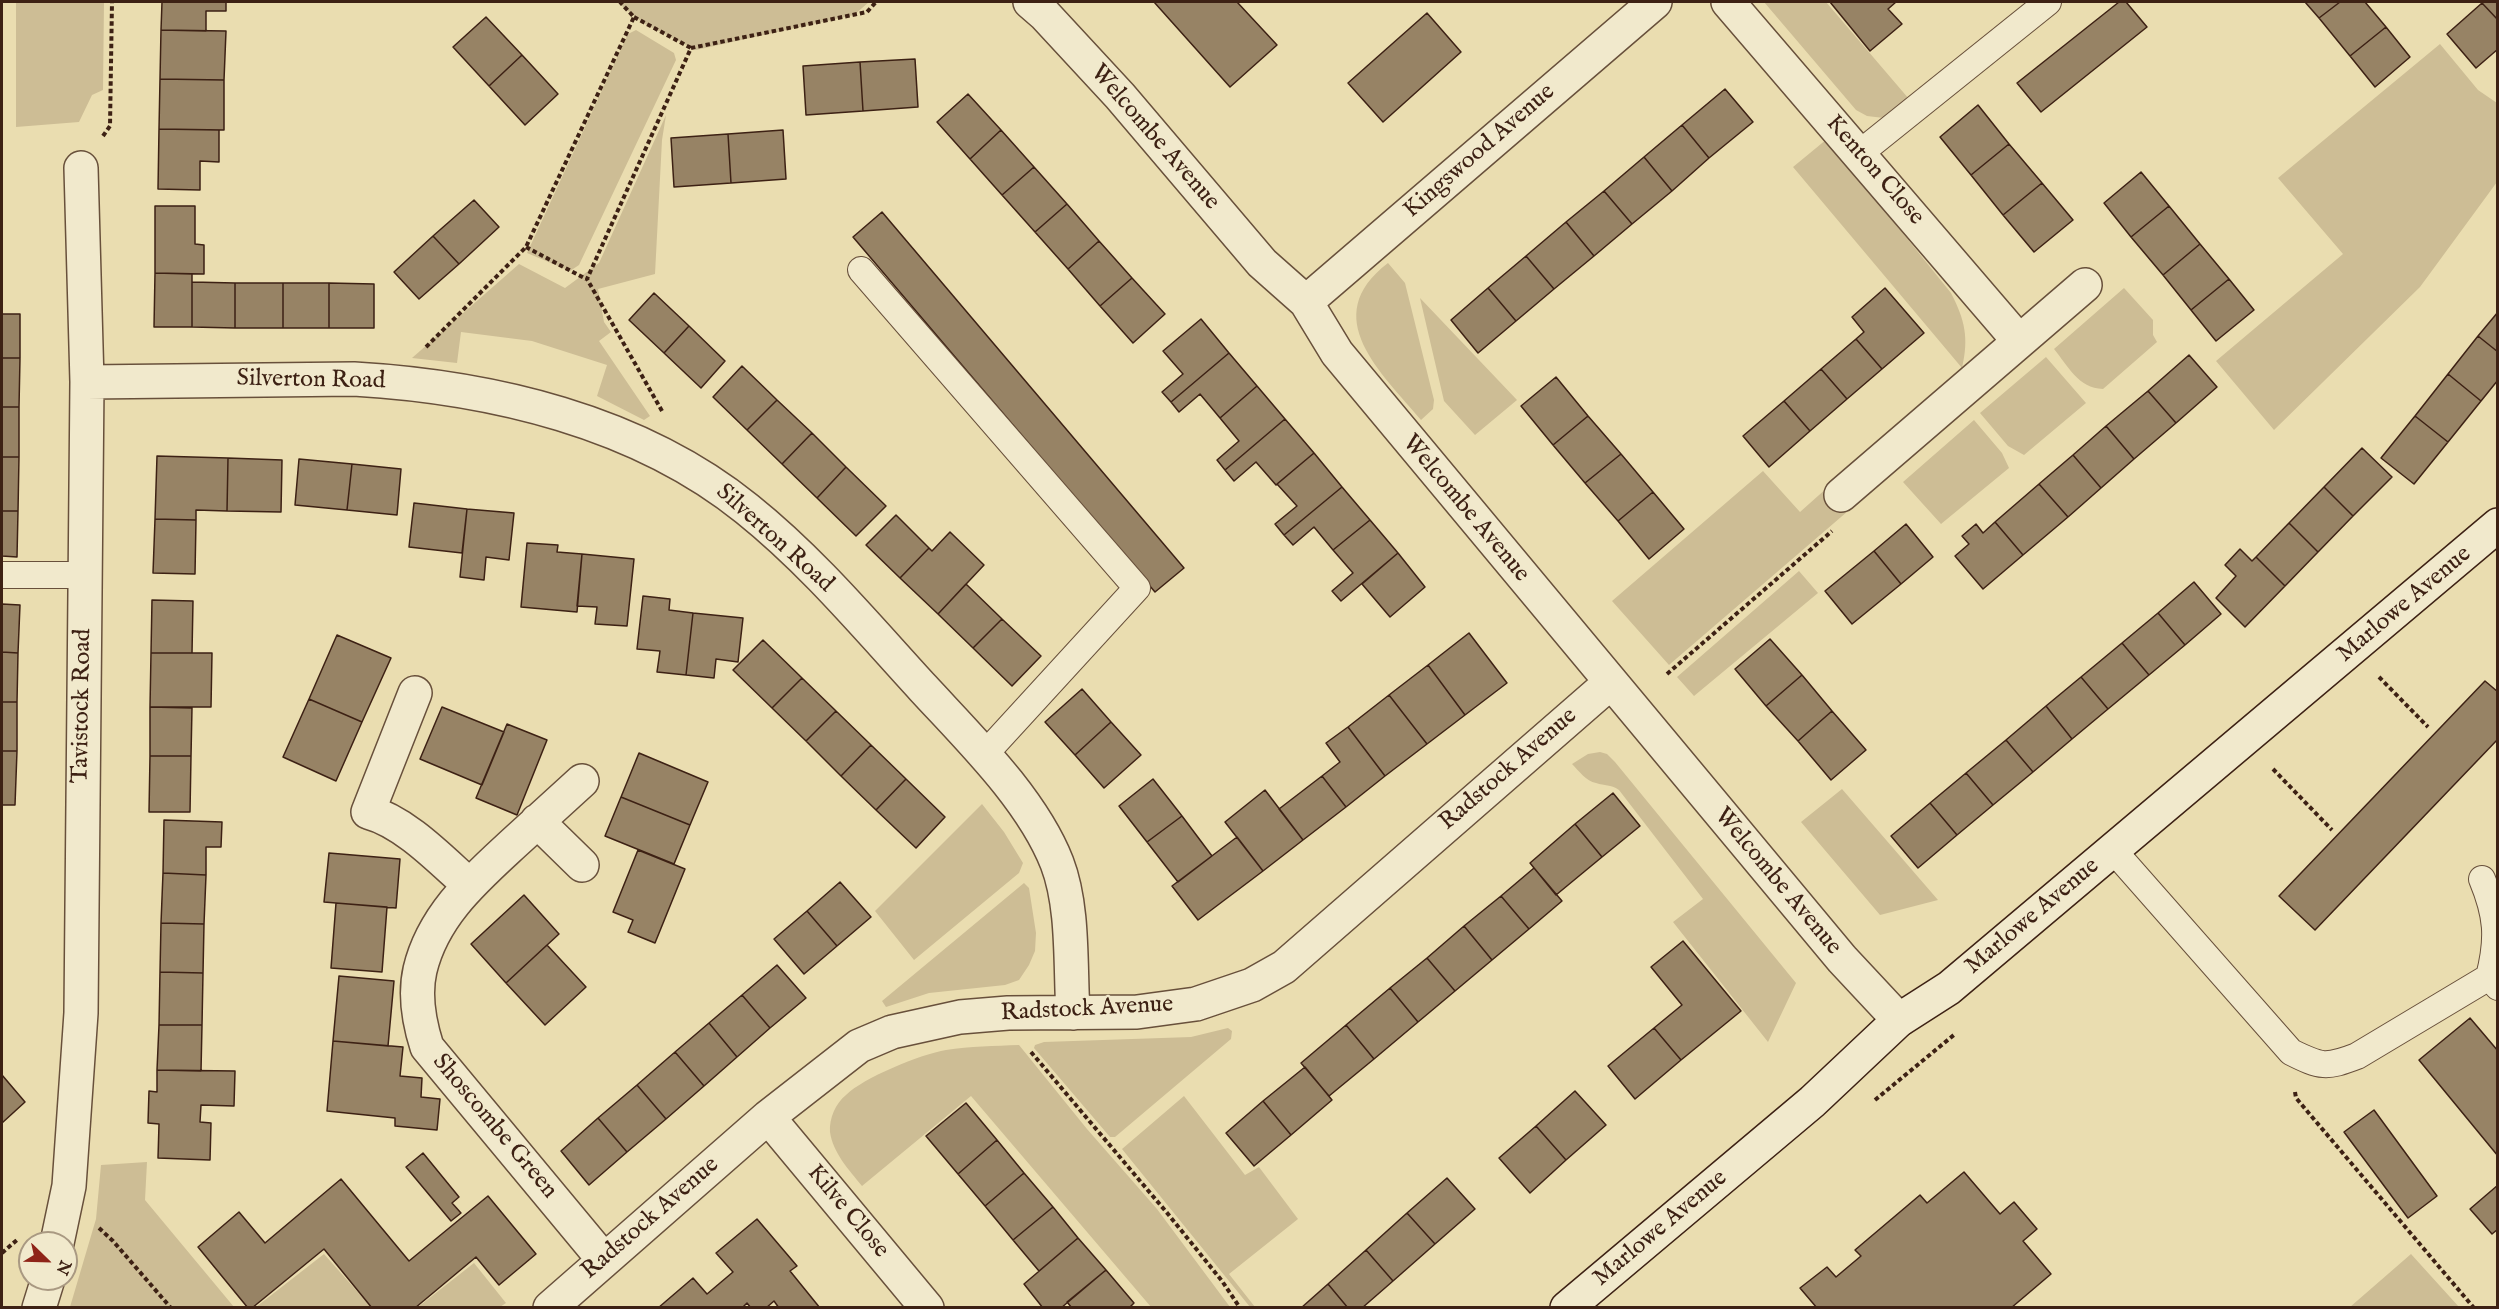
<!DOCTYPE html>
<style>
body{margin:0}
#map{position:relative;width:2499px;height:1309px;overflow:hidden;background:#eaddb0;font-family:"IM FELL English",serif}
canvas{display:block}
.frame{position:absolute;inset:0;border:3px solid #3d2114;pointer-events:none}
.north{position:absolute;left:18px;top:1231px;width:60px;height:60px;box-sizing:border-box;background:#f1e9cc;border:2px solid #a99982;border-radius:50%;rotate:113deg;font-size:16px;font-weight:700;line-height:24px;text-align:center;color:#3d2114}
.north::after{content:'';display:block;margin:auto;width:21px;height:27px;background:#8f2418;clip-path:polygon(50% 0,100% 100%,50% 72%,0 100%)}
</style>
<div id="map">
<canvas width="2499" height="1309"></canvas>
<div class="frame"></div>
<div class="north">N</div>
</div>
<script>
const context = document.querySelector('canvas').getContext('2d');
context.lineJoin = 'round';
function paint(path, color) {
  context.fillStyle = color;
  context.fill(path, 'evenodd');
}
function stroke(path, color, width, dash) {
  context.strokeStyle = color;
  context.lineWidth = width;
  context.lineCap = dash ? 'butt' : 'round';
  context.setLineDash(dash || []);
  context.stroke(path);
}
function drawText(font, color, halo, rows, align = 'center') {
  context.font = font + ' "IM FELL English",serif';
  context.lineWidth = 4.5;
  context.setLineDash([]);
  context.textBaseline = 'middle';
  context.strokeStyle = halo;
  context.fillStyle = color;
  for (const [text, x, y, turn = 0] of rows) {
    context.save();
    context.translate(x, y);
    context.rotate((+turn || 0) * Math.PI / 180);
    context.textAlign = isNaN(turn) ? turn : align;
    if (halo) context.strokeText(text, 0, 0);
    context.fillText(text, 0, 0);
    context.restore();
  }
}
const green = new Path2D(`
 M16,2H104L103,90L92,95L79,122L16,127Z
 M617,2H869L854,15L696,50L643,23Z
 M1764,2H1826L1909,99L1884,118L1867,116L1856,110Z
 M636,30L674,53L676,60L579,265L570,271L527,253L628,34Z
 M2440,44L2478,90L2497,103V182L2420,287L2274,430L2216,361L2343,254L2278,178Z
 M666,115L662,140L655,274L598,289L604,322L611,332L599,341L650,416L644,420L597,396L607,365L532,341L461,332L457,363L412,358L519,264L565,288L599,263Z
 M1827,139L1951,293C1965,320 1969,338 1962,368L1793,167Z
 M1388,263L1405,283L1434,400L1433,409L1421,420C1382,373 1317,317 1388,263Z
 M2124,288L2153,320V335L2157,342L2103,389C2078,388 2068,366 2054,349Z
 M1420,298L1517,400L1475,435L1444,401Z
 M2046,357L2086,403L2024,455L2008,446L1980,413Z
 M1974,420L2002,453L2009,468L1941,524L1903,482Z
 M1763,471L1800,512L1828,487L1848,511L1669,665L1612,601Z
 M1799,571L1818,593L1694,696L1677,677Z
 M1600,752L1607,754L1615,762L1796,983L1768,1042L1673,922L1703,899L1619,790C1610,784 1605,786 1596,783C1586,781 1579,771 1572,764L1588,754Z
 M1842,789L1938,900L1880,915L1801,822Z
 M982,804L1004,832L1023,863L1019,873L914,960L875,911Z
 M1024,883L1029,888L1036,933L1035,951L1029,965L1019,980L1005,985L929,993L886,1007L882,1001Z
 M1228,1028L1232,1031L1231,1039L1115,1137H1110L1034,1048L1035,1045L1044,1042L1191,1037Z
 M1019,1045L1087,1129L1157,1209L1230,1307H1151L971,1096L862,1186C849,1170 833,1153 830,1132C829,1118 836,1103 846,1095C863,1078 921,1054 946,1050C970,1046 995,1046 1019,1045Z
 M1184,1096L1245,1175L1259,1167L1298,1219L1229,1274L1255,1307H1250L1122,1149Z
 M147,1162L145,1200L234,1307H70L96,1219L101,1165Z
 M324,1254L371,1307H256Z
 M2411,1254L2459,1307H2350Z
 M474,1263L506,1303L500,1307H418Z`);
const building = new Path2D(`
 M162,2H226V11H206V31L161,30Z
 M1154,2H1237L1277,45L1230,87Z
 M1830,2H1896L1888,9L1902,24L1870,51Z
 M2119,2H2126L2147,27L2041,112L2017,83Z
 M2305,2H2340L2319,18Z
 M2340,2H2365L2386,27L2350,56L2319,18Z
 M2484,2H2498V20L2482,3Z
 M2482,3L2498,20V49L2476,68L2447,34Z
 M1427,13L1461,52L1383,122L1348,83Z
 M486,17L522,55L489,86L453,47Z
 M2386,27L2410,57L2375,87L2350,56Z
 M161,30L226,31L224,80L160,79Z
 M522,55L558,94L525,125L489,86Z
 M915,59L918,107L863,111L860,62Z
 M860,62L863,111L806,115L803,66Z
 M160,79L224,80V130L159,129Z
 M1725,89L1753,122L1709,158L1682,125Z
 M968,94L1001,130L970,159L937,122Z
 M1978,105L2009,144L1971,175L1940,137Z
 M1682,125L1709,158L1672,191L1644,157Z
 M159,129L219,130V162L200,161V190L158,189Z
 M783,130L786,179L731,183L728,134Z
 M1001,130L1034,167L1002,195L970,159Z
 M728,134L731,183L674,187L671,138Z
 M2009,144L2042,183L2003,215L1971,175Z
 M1644,157L1672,191L1632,224L1604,191Z
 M1034,167L1067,204L1035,232L1002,195Z
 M2141,172L2169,206L2131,237L2104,203Z
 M2042,183L2073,220L2034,252L2003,215Z
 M1604,191L1632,224L1594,256L1566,222Z
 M474,200L499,227L459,264L433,236Z
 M1067,204L1099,241L1068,269L1035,232Z
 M155,206H195V244L204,245V274L155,273Z
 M2169,206L2200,244L2163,275L2131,237Z
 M882,212L1184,568L1155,592L853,237Z
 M1566,222L1594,256L1554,289L1526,256Z
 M433,236L459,264L419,299L394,272Z
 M1099,241L1132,278L1100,306L1068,269Z
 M2200,244L2229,279L2191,310L2163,275Z
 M1526,256L1554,289L1516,321L1488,288Z
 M155,273L192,274V327H154Z
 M1132,278L1165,314L1133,343L1100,306Z
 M2229,279L2254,310L2216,341L2191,310Z
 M192,282L235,283V328L192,327Z
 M235,283H283V328H235Z
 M283,283H329V328H283Z
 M329,283L374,284V328H329Z
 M1488,288L1516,321L1478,353L1451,320Z
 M1885,288L1924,333L1882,369L1856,339L1864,332L1852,317Z
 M654,293L689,326L664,353L629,320Z
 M2498,312V352L2478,336Z
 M2,314H20V358H2Z
 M1201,319L1229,353L1171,402L1162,392L1183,374L1163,351Z
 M689,326L725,361L701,388L664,353Z
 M2478,336L2498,352V380L2481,401L2448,374Z
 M1856,339L1882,369L1847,399L1821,369Z
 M1229,353L1257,386L1220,418L1200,394L1179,412L1171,402Z
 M2189,355L2217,387L2176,423L2148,391Z
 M2,358H20L19,407H2Z
 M742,366L777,400L747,430L713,397Z
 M1821,369L1847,399L1810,431L1784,401Z
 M2448,374L2481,401L2448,442L2415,416Z
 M1556,377L1588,416L1553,445L1521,406Z
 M1257,386L1285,419L1225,470L1217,460L1239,441L1220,418Z
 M2148,391L2176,423L2134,459L2106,426Z
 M777,400L812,433L782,464L747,430Z
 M1784,401L1810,431L1769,467L1743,436Z
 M2,407H19V457H2Z
 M1588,416L1621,454L1585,483L1553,445Z
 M2415,416L2448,442L2414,484L2381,458Z
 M1285,419L1314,453L1276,485L1256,462L1234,481L1225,470Z
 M2106,426L2134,459L2101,488L2073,455Z
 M812,433L846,467L817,498L782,464Z
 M2362,448L2392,477L2353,516L2324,487Z
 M1314,453L1342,487L1284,535L1275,524L1297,506L1277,484Z
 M1621,454L1653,492L1618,521L1585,483Z
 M2073,455L2101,488L2068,517L2039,484Z
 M157,456L228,458L227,511L196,510V520L155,519Z
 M2,457H19L18,511H2Z
 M228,458L282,460L281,512L227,511Z
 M299,459L352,464L347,510L295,505Z
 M352,464L401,469L397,515L347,510Z
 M846,467L886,506L856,536L817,498Z
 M2039,484L2068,517L2023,555L1995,522Z
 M1342,487L1370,520L1333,550L1314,527L1293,545L1284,535Z
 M2324,487L2353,516L2318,552L2289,523Z
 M1653,492L1684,529L1649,559L1618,521Z
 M414,503L467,509L462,553L409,547Z
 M467,509L514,513L509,560L486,557L484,580L460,577Z
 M2,511H18L17,557L2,556Z
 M896,515L929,548L900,578L866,545Z
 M155,519L196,520L195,574L153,573Z
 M1370,520L1398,553L1341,601L1332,591L1353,573L1333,550Z
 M1995,522L2023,555L1983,589L1955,556L1969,544L1962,536L1976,524L1983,533Z
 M2289,523L2318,552L2285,586L2256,557Z
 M1906,524L1933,557L1901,584L1874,551Z
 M950,532L984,565L938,614L900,578L929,548L932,551Z
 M527,543L558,545L557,552L582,554L577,612L521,607Z
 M2240,549L2252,561L2256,557L2285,586L2245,627L2216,598L2236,576L2225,565Z
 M1874,551L1901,584L1852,624L1825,591Z
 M1398,553L1425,587L1390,617L1362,584Z
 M582,554L634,559L627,626L595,624L597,607L577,606Z
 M2194,582L2221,614L2185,645L2158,613Z
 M966,584L1002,619L973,648L938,614Z
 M643,596L670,599L669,610L693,613L686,675L657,672L660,651L637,649Z
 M152,600L193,601L192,653H151Z
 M2,604L20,605L18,653L2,652Z
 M693,613L743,618L738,662L716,659L714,678L686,675Z
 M2158,613L2185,645L2149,675L2122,643Z
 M1002,619L1041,656L1012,686L973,648Z
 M1469,633L1507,683L1465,715L1428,665Z
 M337,635L391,658L362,722L309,699Z
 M1770,639L1802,675L1766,706L1735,669Z
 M763,640L802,678L772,708L733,670Z
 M2122,643L2149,675L2108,709L2081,677Z
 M2,652L18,653L17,702H2Z
 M151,653H212L211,707H150Z
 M1428,665L1465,715L1427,744L1389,695Z
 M1802,675L1832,711L1798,741L1766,706Z
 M2081,677L2108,709L2072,739L2046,706Z
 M802,678L836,711L806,741L772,708Z
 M2485,681L2498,692V739L2315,930L2279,896Z
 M1082,689L1111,722L1075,755L1045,722Z
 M1389,695L1427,744L1385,776L1348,727Z
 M309,699L362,722L336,781L283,757Z
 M2,702H17V751H2Z
 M2046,706L2072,739L2033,772L2006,740Z
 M150,707L192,708L191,756H150Z
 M442,707L504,732L482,785L420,759Z
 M836,711L871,745L841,776L806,741Z
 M1832,711L1866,750L1831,780L1798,741Z
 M1111,722L1141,755L1104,788L1075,755Z
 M507,724L547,740L517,815L476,798Z
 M1348,727L1385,776L1346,807L1322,776L1340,762L1326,743Z
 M2006,740L2033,772L1993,805L1966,773Z
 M871,745L906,779L876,810L841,776Z
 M2,751H17L15,805H2Z
 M639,753L708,782L690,825L621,797Z
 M150,756H191L190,812H149Z
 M1966,773L1993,805L1957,835L1930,803Z
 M1322,776L1346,807L1303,840L1279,809Z
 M906,779L945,817L916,848L876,810Z
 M1153,779L1182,816L1147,842L1119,806Z
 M1265,790L1303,840L1263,871L1225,822Z
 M1613,793L1640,826L1602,857L1575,824Z
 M621,797L690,825L674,864L605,836Z
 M1930,803L1957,835L1918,868L1891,836Z
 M1182,816L1212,856L1178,882L1147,842Z
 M164,820L222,822L221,847H206V875L163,873Z
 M1575,824L1602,857L1556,895L1530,863Z
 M1237,837L1263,871L1198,920L1172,886Z
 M638,850L685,869L655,943L628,932L633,920L613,912Z
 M329,853L400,859L396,908L324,902Z
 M1534,868L1562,901L1529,929L1501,896Z
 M163,873L206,875L204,924L161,923Z
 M840,882L871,917L837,946L807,911Z
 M524,895L559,934L506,983L471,944Z
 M1501,896L1529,929L1492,960L1464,926Z
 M336,903L387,907L382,972L331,968Z
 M807,911L837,946L804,974L774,939Z
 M161,923L204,924L203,973L160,972Z
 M1464,926L1492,960L1455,991L1427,958Z
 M1683,941L1741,1011L1681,1060L1654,1028L1682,1005L1651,967Z
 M547,945L586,987L545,1025L506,983Z
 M1427,958L1455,991L1418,1022L1390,988Z
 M777,965L806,998L770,1028L742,995Z
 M160,972L203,973L202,1025H159Z
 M339,976L394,981L388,1046L333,1041Z
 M1390,988L1418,1022L1374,1059L1346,1025Z
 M742,995L770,1028L737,1057L709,1023Z
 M2470,1018L2498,1051V1156L2419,1060Z
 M709,1023L737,1057L704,1086L675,1052Z
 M159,1025H202L201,1071L157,1070Z
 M1346,1025L1374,1059L1329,1096L1301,1063Z
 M1654,1028L1681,1060L1635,1099L1608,1066Z
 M333,1041L403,1047L400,1076L422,1078L421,1097L440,1099L437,1130L395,1126V1118L327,1111Z
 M675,1052L704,1086L666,1119L637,1085Z
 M1305,1067L1332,1100L1291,1135L1263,1101Z
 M157,1070L235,1071L234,1106L201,1105L200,1122L211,1123L210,1160L158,1158L159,1124L148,1123L149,1091L157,1092Z
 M2,1075L25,1102L2,1123Z
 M637,1085L666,1119L627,1152L598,1118Z
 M1575,1091L1606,1125L1566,1160L1536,1126Z
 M1263,1101L1291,1135L1254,1166L1226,1133Z
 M966,1103L997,1140L958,1174L926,1136Z
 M2374,1110L2437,1196L2408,1218L2344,1132Z
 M598,1118L627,1152L589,1185L561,1151Z
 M1536,1126L1566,1160L1530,1193L1499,1158Z
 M997,1140L1024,1173L985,1206L958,1174Z
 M423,1153L459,1197L452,1203L461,1213L451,1221L406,1167Z
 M1964,1172L2000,1214L2014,1202L2037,1229L2023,1241L2051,1274L2011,1308H1817L1800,1288L1827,1267L1836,1277L1861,1256L1855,1250L1920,1195L1927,1203Z
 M1024,1173L1053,1207L1013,1240L985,1206Z
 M1447,1178L1475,1209L1435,1244L1407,1213Z
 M341,1179L409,1261L488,1196L536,1254L499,1285L476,1257L415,1308H372L324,1249L252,1308H248L198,1247L239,1212L265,1243Z
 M2498,1185V1229L2492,1234L2470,1209Z
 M1053,1207L1078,1238L1039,1271L1013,1240Z
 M1407,1213L1435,1244L1393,1281L1366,1250Z
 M757,1219L797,1266L790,1271L820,1308H779L774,1301L766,1308H751L747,1303L742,1308H658L693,1278L707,1294L733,1272L716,1253Z
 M1078,1238L1106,1270L1061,1308H1043L1024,1284Z
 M1366,1250L1393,1281L1362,1308H1348L1328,1284Z
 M1106,1270L1134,1303L1129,1308H1072L1067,1302Z
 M1328,1284L1348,1308H1301Z`);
const path = new Path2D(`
 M634,17L691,48
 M103,136L110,126L112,2
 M526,247L586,279
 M426,347L526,247L634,17L620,2
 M662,411L587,279L691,48L867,12L876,2
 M1667,674L1832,531
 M2379,677L2428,727
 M2273,769L2332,830
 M1031,1052L1168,1214L1222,1281L1240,1308
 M2295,1092L2296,1098L2474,1308
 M1875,1100L1955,1034
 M99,1228L113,1241L171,1308
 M2,1253L18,1239`);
const lane = new Path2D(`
 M1860,153L2048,2
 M861,270L1137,588L984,755
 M2,575H85
 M2113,850L2291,1052C2321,1067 2326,1068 2357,1056L2489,977
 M2482,879C2497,915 2499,938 2489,977L2498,987`);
const street = new Path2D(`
 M1030,2L1045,15L1120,96L1262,263L1306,302L1337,353L1842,959L1899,1020
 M1728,2L2019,341
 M1306,302L1655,2
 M87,382L354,379C491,387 638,421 747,509C812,561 867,627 923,688C969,738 1032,799 1057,863C1074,907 1070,966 1073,1013
 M1841,495L2085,285
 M415,693L368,812C405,822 440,859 468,884
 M582,781C559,802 537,822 514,843C475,879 433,915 420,970C414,996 419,1022 427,1047L604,1260
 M537,821L582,865
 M768,1117L927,1308
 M57,1243L69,1186L81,1013L87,382L81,168
 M39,1308L48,1279
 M550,1308L768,1117L859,1046L892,1032L960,1017L1008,1013L1137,1012L1196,1004L1252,985L1284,967L1610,683`);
const secondary = new Path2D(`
 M1567,1308L1813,1101L1899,1020L1949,988L2498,525`);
const streetNames = [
 ["Welcombe Avenue",1154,138,49],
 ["Kingswood Avenue",1480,152,-41],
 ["Kenton Close",1874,171,49],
 ["Silverton Road",311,381,1],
 ["Welcombe Avenue",1465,509,50],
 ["Silverton Road",774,539,42],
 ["Marlowe Avenue",2405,605,-40],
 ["Tavistock Road",83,706,-89],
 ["Radstock Avenue",1509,770,-41],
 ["Welcombe Avenue",1777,882,50],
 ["Marlowe Avenue",2033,917,-40],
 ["Radstock Avenue",1087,1010,-3],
 ["Shoscombe Green",494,1127,50],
 ["Kilve Close",847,1212,50],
 ["Radstock Avenue",651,1219,-41],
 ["Marlowe Avenue",1661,1229,-40]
];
paint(green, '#cdbd95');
paint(building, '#978365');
stroke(building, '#3d2114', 1.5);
stroke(lane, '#68503b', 28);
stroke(street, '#68503b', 36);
stroke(secondary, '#3d2114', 36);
stroke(path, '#3d2114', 4, [4.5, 3]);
stroke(lane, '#f1e9cc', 26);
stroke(street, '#f1e9cc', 33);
stroke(secondary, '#f1e9cc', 33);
drawText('24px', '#3d2114', '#f1e9cc', streetNames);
</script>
